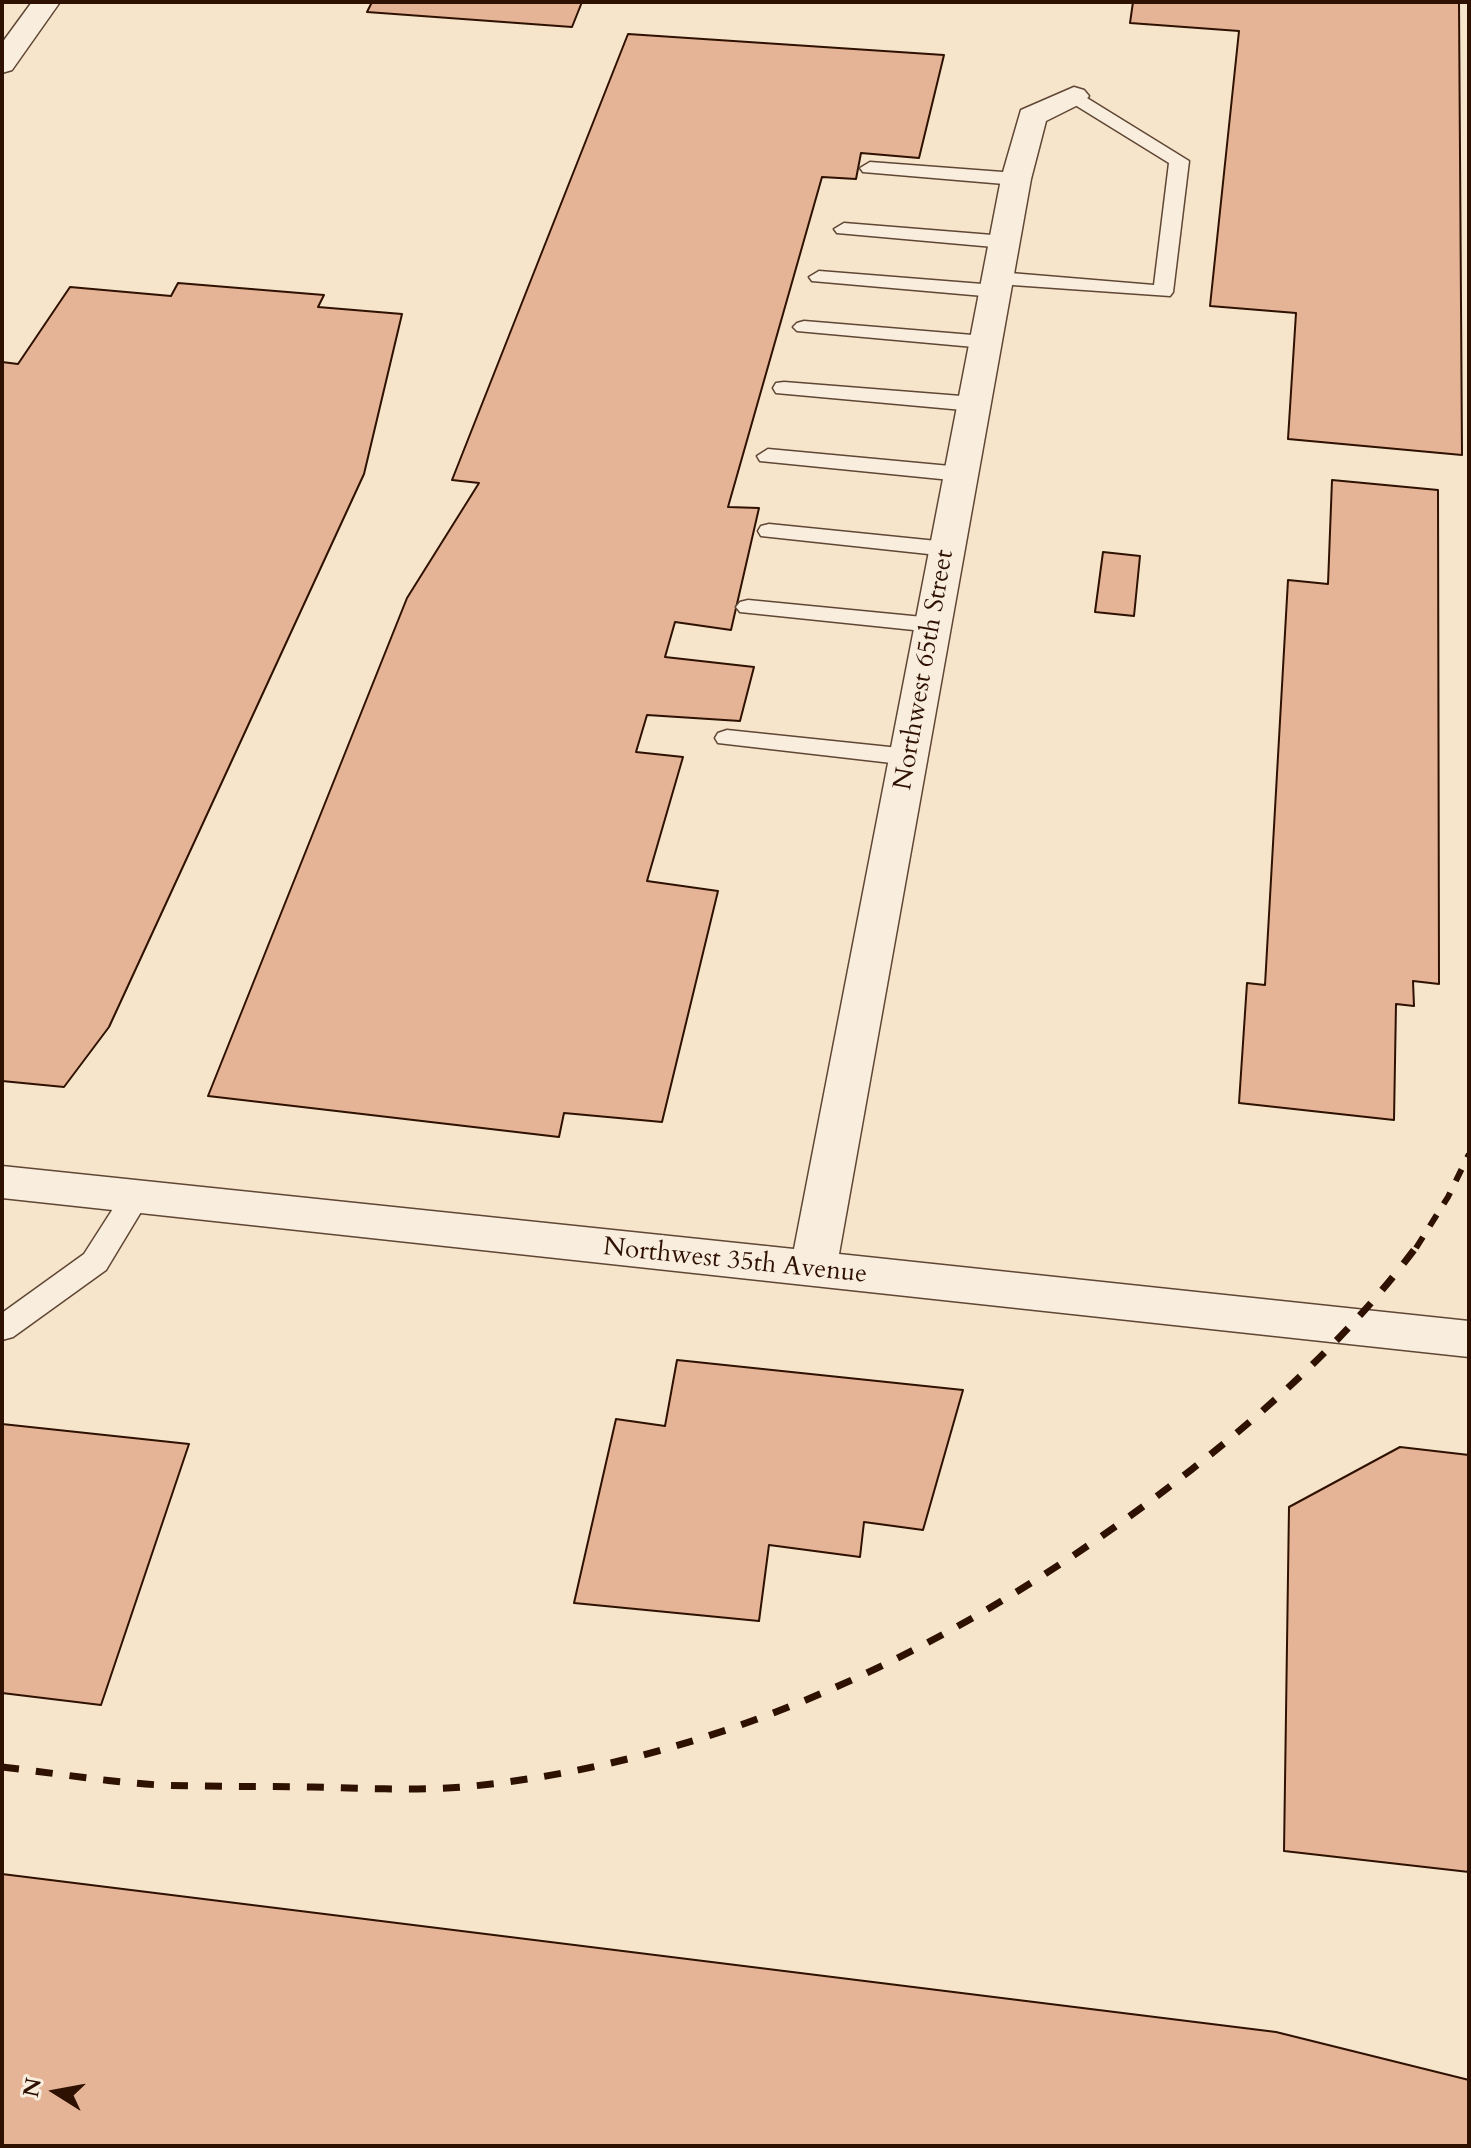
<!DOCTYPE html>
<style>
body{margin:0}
#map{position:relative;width:1471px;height:2148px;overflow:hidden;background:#f6e4cb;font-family:Cardo,serif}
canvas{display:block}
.frame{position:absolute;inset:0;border:4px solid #2e1101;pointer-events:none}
.north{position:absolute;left:16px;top:2052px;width:80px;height:80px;-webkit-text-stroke:6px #f9eddd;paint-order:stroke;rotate:281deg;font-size:22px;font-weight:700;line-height:32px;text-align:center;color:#2e1101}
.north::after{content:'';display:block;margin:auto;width:28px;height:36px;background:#2e1101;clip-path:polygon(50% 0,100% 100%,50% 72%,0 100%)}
</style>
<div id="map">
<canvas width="1471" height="2148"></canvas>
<div class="frame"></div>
<div class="north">N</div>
</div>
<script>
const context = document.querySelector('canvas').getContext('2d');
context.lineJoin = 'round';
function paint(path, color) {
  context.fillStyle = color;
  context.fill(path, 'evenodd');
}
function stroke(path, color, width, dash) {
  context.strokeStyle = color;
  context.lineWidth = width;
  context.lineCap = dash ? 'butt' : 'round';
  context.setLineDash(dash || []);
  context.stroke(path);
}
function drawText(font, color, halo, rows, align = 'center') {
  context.font = font + ' Cardo,serif';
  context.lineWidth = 8;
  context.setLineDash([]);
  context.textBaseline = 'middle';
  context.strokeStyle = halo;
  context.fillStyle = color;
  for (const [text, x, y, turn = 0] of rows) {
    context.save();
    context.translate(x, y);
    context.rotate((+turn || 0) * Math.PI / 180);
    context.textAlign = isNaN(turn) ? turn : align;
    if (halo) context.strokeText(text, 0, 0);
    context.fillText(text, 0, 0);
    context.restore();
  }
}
const building = new Path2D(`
 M372,2H582L572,27L367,12Z
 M1133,2H1459L1462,455L1288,439L1296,313L1210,306L1239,31L1130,23Z
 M628,34L944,55L919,158L861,153L856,179L822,177L728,507L759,508L731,630L675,622L665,657L754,667L740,721L647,715L636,752L683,757L647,881L718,891L662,1122L564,1113L559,1137L208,1096L407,598L479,483L452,480Z
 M178,283L324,295L318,307L402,314L364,474L109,1027L64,1087L2,1081V362L18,364L70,287L171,296Z
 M1332,480L1438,490L1439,984L1413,981L1414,1006L1396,1004L1394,1120L1239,1103L1247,983L1265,985L1288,580L1328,584Z
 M1103,552L1140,556L1134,616L1095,612Z
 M677,1360L963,1390L923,1530L864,1522L860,1557L769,1545L759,1621L574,1603L616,1419L665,1426Z
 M2,1424L189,1444L101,1705L2,1693Z
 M1400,1447L1469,1455V1872L1284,1851L1289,1507Z
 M2,1874L1276,2032L1469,2080V2146H2Z`);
const service = new Path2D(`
 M1074,90L1189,161L1173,292L1170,296L998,284L988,278L998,272L1154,285L1169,163L1067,100L1065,96L1067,92Z
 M870,162L1016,173L1026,179L1016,185L863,172L860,168Z
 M844,223L1005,236L1015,242L1005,248L837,233L834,229Z
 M819,271L995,285L1005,291L995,297L812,281L809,277Z
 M804,321L985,336L996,342L985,348L797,331L793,327L797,323Z
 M784,382L974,397L985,404L974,411L776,393L773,388L776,383Z
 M768,449L961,467L972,474L961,481L760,461L757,456Z
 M769,524L947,542L955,544L959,549L955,554L947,556L761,536L758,531L761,526Z
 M748,600L933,618L941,620L945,625L941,630L933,632L740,612L736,607L740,602Z
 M727,730L909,749L918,752L922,757L918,762L909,765L718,743L715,738L718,733Z
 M135,1186L145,1190L150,1197L106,1270L13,1337L2,1340V1313L84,1254L125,1190Z`);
const minor = new Path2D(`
 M32,2H60L12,70L2,73V43Z
 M1074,87L1084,90L1089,96L1084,102L1046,121L1031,179L839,1254L1469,1321V1357L2,1198V1166L794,1249L1001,179L1021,110Z`);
const railFar1 = new Path2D(`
 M1416,1248L1448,1197L1469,1154`);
const rail = new Path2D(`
 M2,1767C55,1773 107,1782 160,1785C211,1787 261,1786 312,1787C362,1788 413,1791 463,1787C733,1762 981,1635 1191,1470C1275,1404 1353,1332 1417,1246`);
const streetNames = [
 ["Northwest 65th Street",925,670,-80],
 ["Northwest 35th Avenue",735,1262,6]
];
paint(building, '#e5b395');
stroke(building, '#2e1101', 2);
stroke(service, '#604634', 3);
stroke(minor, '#604634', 3);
paint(service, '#f9eddd');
paint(minor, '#f9eddd');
stroke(railFar1, '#2e1101', 6, [13, 13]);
stroke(rail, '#2e1101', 7, [17, 17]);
drawText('26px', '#2e1101', '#f9eddd', streetNames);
</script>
